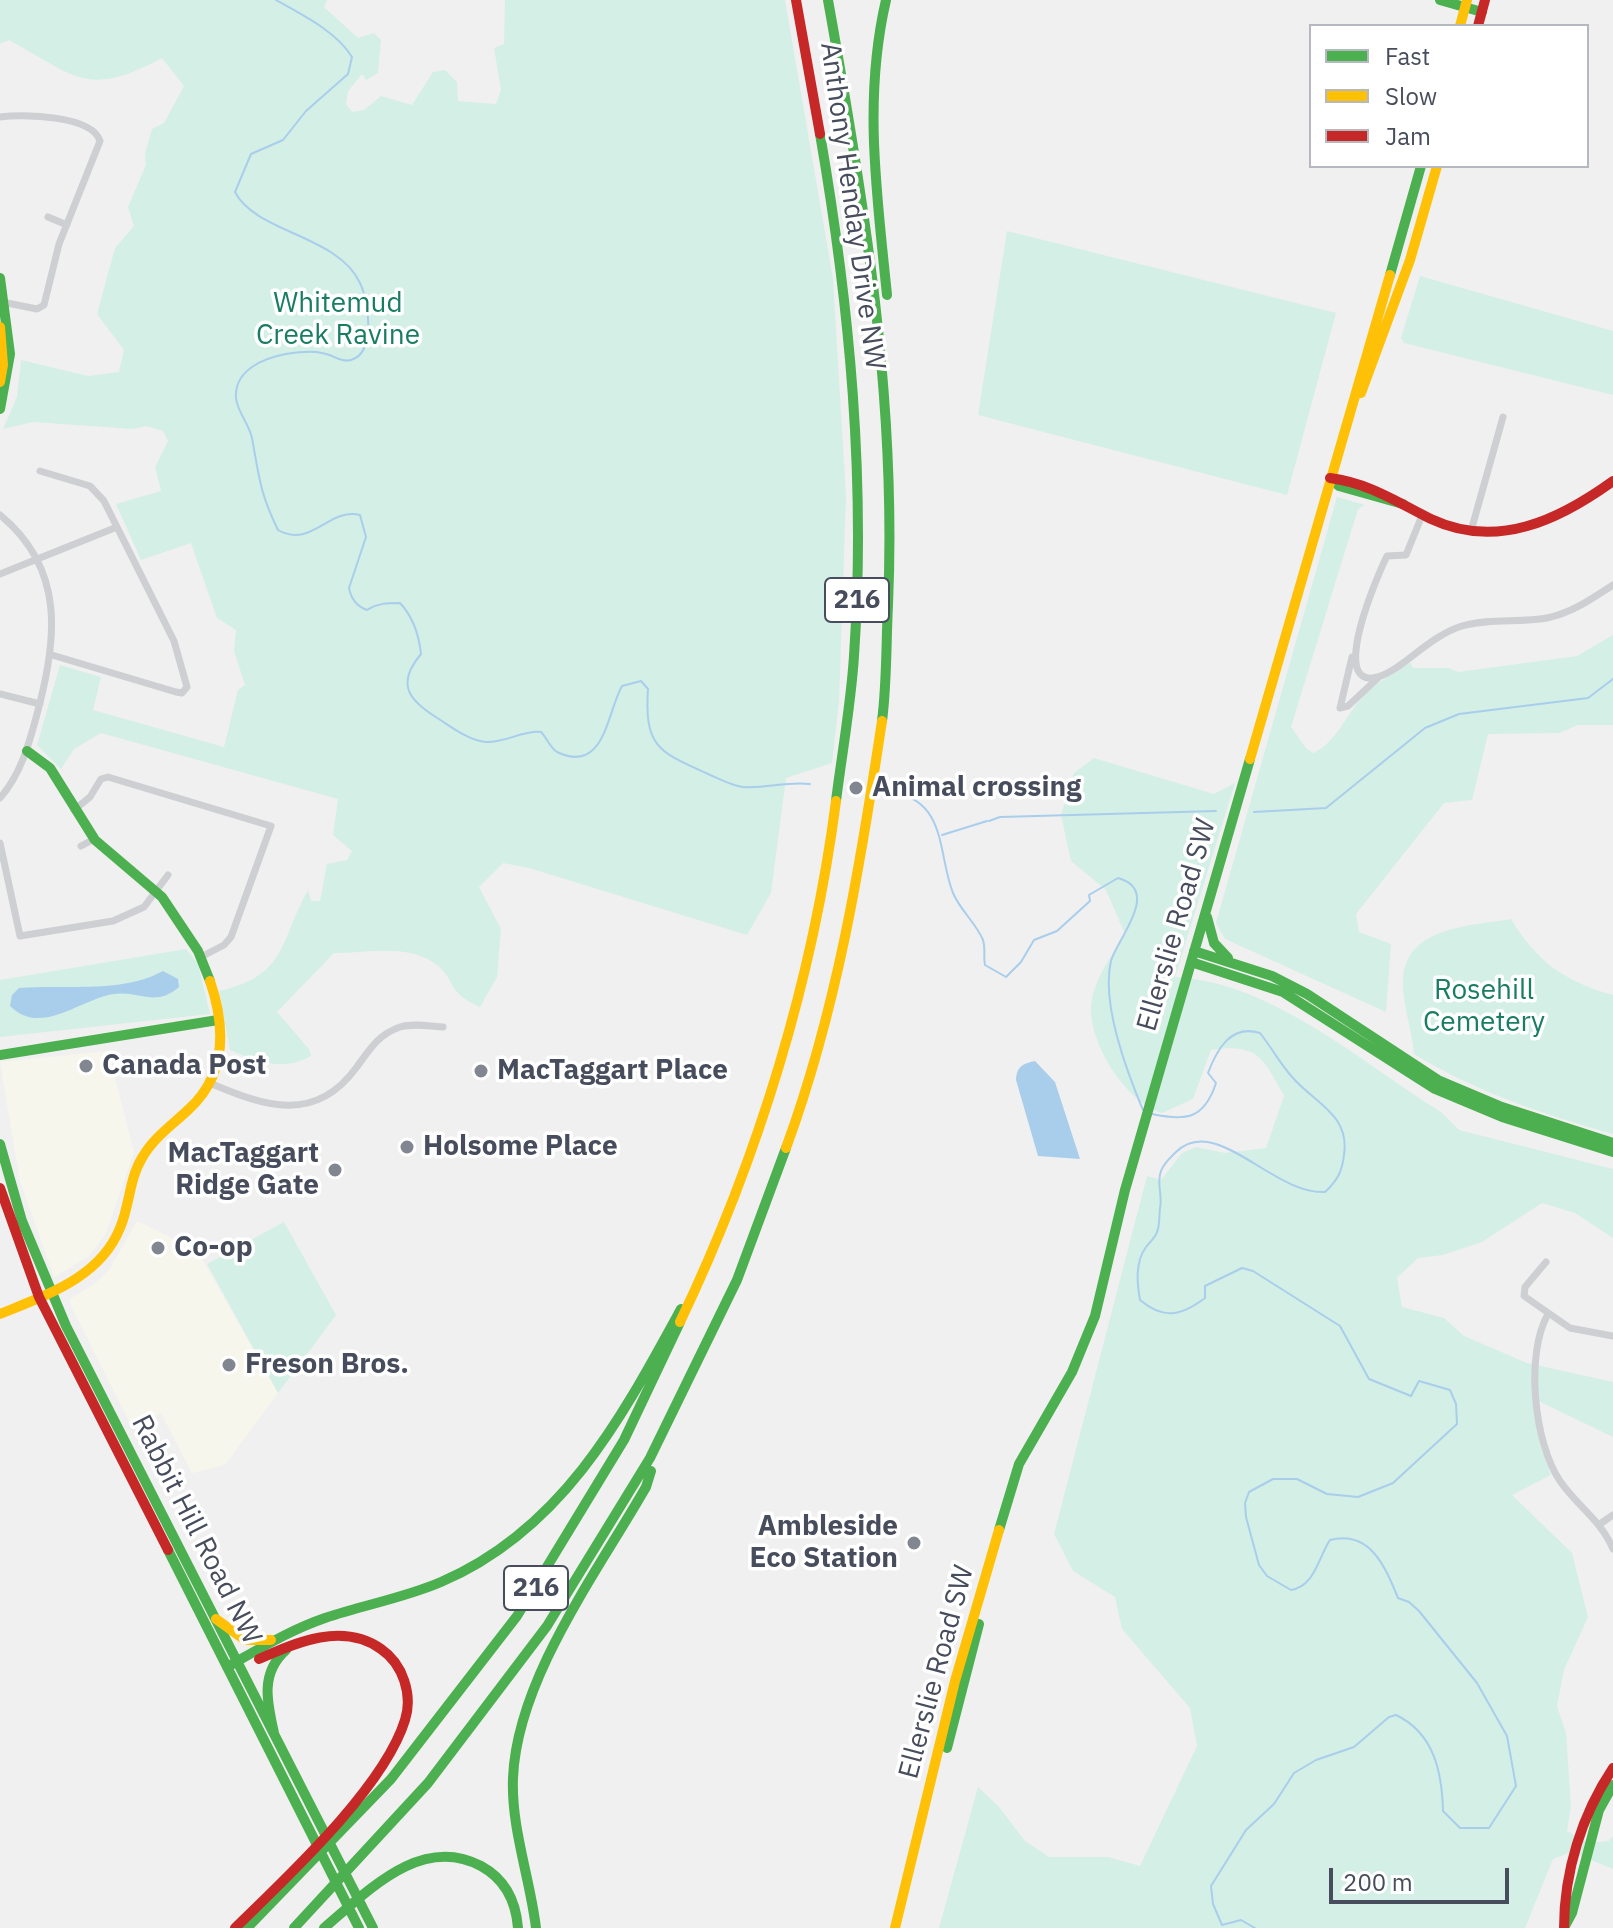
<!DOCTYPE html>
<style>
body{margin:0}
#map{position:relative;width:1613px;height:1928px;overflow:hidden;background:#f0f0f0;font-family:"IBM Plex Sans",sans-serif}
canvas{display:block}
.legend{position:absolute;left:1309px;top:24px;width:280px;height:144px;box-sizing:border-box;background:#fff;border:2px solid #b5b8be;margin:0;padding:10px 14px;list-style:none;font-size:24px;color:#474d5c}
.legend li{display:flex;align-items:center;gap:16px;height:40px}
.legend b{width:40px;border:2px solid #b5b8be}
.scale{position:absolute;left:1329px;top:1868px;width:180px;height:36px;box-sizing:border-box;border:4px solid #474d5c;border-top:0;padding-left:10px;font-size:24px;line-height:28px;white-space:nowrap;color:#474d5c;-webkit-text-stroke:6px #fff;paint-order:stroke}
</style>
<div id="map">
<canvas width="1613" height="1928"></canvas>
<ul class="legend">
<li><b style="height:10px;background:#4caf50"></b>Fast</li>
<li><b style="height:10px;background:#ffc107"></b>Slow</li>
<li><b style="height:10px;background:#c62828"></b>Jam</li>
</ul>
<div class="scale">200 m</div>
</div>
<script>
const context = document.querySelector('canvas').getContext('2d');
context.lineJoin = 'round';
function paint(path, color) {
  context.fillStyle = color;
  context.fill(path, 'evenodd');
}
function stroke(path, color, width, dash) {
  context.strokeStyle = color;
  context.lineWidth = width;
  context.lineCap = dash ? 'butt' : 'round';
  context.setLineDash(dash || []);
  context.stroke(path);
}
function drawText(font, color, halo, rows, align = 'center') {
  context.font = font + ' "IBM Plex Sans",sans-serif';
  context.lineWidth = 7;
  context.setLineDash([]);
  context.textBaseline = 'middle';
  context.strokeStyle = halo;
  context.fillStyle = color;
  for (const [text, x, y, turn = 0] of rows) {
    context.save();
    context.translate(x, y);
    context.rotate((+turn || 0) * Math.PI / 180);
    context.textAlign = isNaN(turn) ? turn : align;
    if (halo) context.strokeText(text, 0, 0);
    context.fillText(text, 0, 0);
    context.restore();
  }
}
const commercial = new Path2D(`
 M108,1051L134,1152L106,1233L88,1257L54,1277L20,1181L0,1062Z
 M137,1221L197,1250L278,1393L225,1465L192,1473L161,1413L132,1427L70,1304V1299L93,1285L109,1270Z`);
const green = new Path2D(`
 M0,0H327L324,7L358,38L374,33L381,40L378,73L366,80L362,74L348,91L346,104L352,112L364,110L381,96L412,105L433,72L445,70L457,82L458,101L496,104L501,90L494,48L504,44L505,0H785L833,279L846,496L839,702L832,763L786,778L771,893L747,935L529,868L503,863L479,887L501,929L497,977L480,1007C446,992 458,983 437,965C409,943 367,953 334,953L277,1012L309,1049L311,1056C281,1072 260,1062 230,1050L219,991C287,976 279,942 308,890L311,901H320L327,864L347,860L352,851L333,835L338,799L101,733L74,749L61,769L37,745L60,665L101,677L93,710L224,747L238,690L245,685L234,651L236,630L217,618L191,543L141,560L116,504L161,491L155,467L168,441L163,431L146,426L133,429L33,422L3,429L17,397L21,360L88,376L119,372L124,350L97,314L115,248L134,226L128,207L146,165L145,154L152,129L164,123L184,86L162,58C88,98 76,77 9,40L0,44Z
 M1007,231L1336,313L1287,495L978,415Z
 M1420,276L1613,331V395L1404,343L1401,338Z
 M1337,497L1365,505L1358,509L1291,727L1306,748L1313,753C1336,743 1346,715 1363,696C1376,683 1394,672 1410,662L1413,668H1449L1458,672L1577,656L1613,635V725H1578L1559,733L1488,734L1472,800L1444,803L1356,914L1359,932L1391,944L1386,1012L1225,939L1216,923Z
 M1094,758L1214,794L1235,783L1175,977C1272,982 1362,1063 1441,1112L1459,1130L1613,1169V1238L1575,1213L1542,1203L1482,1242L1443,1255L1418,1258L1397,1278L1402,1307L1444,1318L1464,1336L1527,1363L1613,1382V1437L1532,1398L1540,1445L1551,1475L1512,1495L1572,1553L1588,1617L1564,1670L1557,1706L1566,1733L1571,1806L1567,1831L1588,1843L1609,1841L1613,1836V1869L1571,1852L1553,1859L1525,1928H939L978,1787L999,1807L1025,1841L1049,1857H1108L1140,1866L1197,1746L1190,1708L1122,1629L1115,1597L1073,1571L1054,1534L1147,1176L1161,1180L1182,1153L1196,1147L1225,1153L1266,1148L1284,1096C1263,1058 1258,1043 1211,1050L1193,1099L1162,1113C1126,1102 1089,1044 1091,1006C1093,981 1112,955 1125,934L1106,890L1071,861L1061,815L1074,773Z
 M1511,919C1536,961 1565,982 1613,995V1134C1543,1114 1476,1092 1414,1054C1412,1030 1402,1003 1403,980C1405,926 1472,926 1511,919Z
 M186,949L198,964L210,1014L0,1037V980Z
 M284,1222L336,1315L278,1393L207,1264Z`);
const water = new Path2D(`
 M163,971L178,979L179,987C155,1008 139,990 114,994C80,999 41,1037 10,1006L12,995L19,988C66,984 121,994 163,971Z
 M1035,1061L1055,1082L1080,1159L1038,1156L1016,1080C1017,1066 1022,1064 1035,1061Z`);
const stream = new Path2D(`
 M276,0C302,15 336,31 352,57L348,74L306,111L283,140L251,154L235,192C256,233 338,235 360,283C369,301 376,353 351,360C341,363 332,354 322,353C311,350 298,352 286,354C264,358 234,370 236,398C237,411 249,424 252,438C259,476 260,494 278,530C311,549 329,507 360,515L366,537L349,588C351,599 356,606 367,610C378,603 387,603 400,603C413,617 419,635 421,654C393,687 412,702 442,721C454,729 471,741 486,742C504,743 524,730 541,732C547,738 550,748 557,752C605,775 607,712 622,686L641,681L648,689C644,747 659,752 708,774C720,779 730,785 743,787C766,789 786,781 810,784
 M895,793C947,802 938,856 953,893C960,910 976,923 983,940C986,949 983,956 985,965L1006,977L1021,962L1034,940L1057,931L1090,901L1089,895L1118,878C1162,890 1117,939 1111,961C1101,1003 1127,1072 1143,1110
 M1254,812L1326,808L1425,728L1459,714L1588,698L1613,679
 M989,821L1000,817L1216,811
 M942,835L987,821
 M1152,1114C1185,1121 1204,1120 1216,1083L1208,1073C1217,1049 1231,1024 1260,1033C1272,1048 1280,1064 1293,1078C1316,1104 1350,1115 1344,1155C1342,1172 1337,1181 1325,1192C1273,1195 1216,1113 1176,1152C1170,1158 1164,1163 1161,1171C1156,1183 1163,1196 1160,1208C1159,1215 1160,1225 1157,1232C1155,1238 1150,1242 1146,1247C1135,1262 1137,1283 1140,1300C1164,1320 1181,1316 1205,1298V1286L1242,1268L1253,1271L1340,1326L1369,1379L1411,1396L1419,1381L1450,1390L1456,1404L1457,1424L1393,1483L1358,1497L1327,1494L1297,1479H1273L1249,1492L1245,1503L1246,1517L1259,1565L1267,1576L1291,1590C1315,1586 1318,1558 1330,1540C1370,1530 1385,1566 1398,1598L1409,1602L1419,1611L1477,1683L1507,1736L1516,1786L1489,1828H1460L1443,1811C1442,1772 1434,1733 1396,1715L1389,1717L1354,1747L1316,1760L1294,1773L1274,1804L1246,1830L1211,1886L1213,1904L1222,1925L1241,1920L1255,1928`);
const street = new Path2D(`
 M0,117C22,114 92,115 100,141L59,244L44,305L37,309L2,302
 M48,217L67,225
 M40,471L90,486L104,501L174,641L187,687L182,693L176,692L52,655
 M1423,513L1406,555L1387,556C1380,570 1326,691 1378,677C1402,670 1429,636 1462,626C1490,618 1519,623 1547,618C1572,613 1593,598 1613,585
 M0,515C66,569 57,641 37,714C29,744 21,774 0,798
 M1471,531L1503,417
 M0,574L117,527
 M1352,657L1340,708L1348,706L1379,677
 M0,694L40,704
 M74,810L90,797L101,779L108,777L271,826L231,937L224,945L201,957
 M0,843L20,936L113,921L144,907L168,875
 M81,846L94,839
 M212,1084C264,1106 315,1124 356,1068C369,1051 377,1035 400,1027C412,1023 429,1026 443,1027
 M1546,1262L1525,1287L1524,1296L1570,1328L1613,1336
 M1548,1314C1525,1354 1534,1443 1560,1481C1577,1506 1601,1520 1613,1549
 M1600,1524L1613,1515`);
const fast = new Path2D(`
 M828,0C864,201 897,400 888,605C886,644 887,683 882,721
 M886,0C863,99 877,195 887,295
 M1440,0L1482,12
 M820,134C850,307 866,480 854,656C851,704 842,753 836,801
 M1390,275L1421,166
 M0,278L10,354L0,409
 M1331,479L1339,486L1403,504
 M27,751L50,768L95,840L162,897L198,951L210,981
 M1207,917L1214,943L1228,958
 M1194,951L1272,976L1307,994L1438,1080L1502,1107L1613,1143
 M1191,962L1283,992L1435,1089L1502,1117L1613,1152
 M0,1055L218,1020
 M0,1144L22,1221L66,1326L373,1928
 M999,1530L1019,1464L1072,1372L1095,1316L1125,1190L1250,759
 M168,1550L359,1928
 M227,1667C259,1649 290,1630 325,1618C363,1605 404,1598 441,1582C562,1530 621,1419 681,1309
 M274,1733C267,1702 260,1673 286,1650
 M947,1748L979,1624
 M1565,1926L1572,1913L1599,1810L1613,1785
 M247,1928L391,1779L517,1616L624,1440L680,1322
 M294,1928L428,1783L547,1626L650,1458L737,1280L786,1148
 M324,1928C368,1891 421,1834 481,1866C505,1879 516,1902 518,1928
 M536,1928C530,1878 511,1828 513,1778C517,1679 598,1571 646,1487L651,1471`);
const slow = new Path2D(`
 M1460,26L1467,0
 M0,327L3,365L0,382
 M1361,393L1410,260L1437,166
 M1250,759L1390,275
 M786,1148C837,1009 860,867 882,721
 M0,1314C46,1295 100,1278 120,1228C130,1205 129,1179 142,1158C153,1138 172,1125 188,1110C227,1075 226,1028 210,981
 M680,1322C758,1159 813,979 836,801
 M216,1619L245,1640H271
 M895,1928L955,1681L999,1530`);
const jam = new Path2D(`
 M796,0L820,134
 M1478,26L1485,0
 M1330,478C1369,483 1397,502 1431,519C1497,550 1559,520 1613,481
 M0,1188L39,1297L168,1550
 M235,1928C286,1878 384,1788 405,1720C413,1695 403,1664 381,1649C343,1622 297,1642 259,1659
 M1564,1928C1564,1872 1582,1814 1613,1768`);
const markers = [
 [856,788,8,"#828690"],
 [86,1066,8,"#828690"],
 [481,1071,8,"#828690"],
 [407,1147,8,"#828690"],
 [335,1170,8,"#828690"],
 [158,1248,8,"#828690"],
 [229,1365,8,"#828690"],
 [914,1543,8,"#828690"]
];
const shields = [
 [857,600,64],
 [536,1588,64]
];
const shieldNames = [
 ["216",857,600],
 ["216",536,1588]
];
const streetNames = [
 ["Anthony Henday Drive NW",852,206,82],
 ["Ellerslie Road SW",1177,925,-74],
 ["Rabbit Hill Road NW",196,1530,63],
 ["Ellerslie Road SW",937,1672,-75]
];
const parkNames = [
 ["Whitemud",338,304],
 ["Creek Ravine",338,336],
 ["Rosehill",1484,991],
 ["Cemetery",1484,1023]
];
const poiNames = [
 ["Animal crossing",872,788],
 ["Canada Post",102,1066],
 ["MacTaggart Place",497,1071],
 ["Holsome Place",423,1147],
 ["MacTaggart",319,1154,"right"],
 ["Ridge Gate",319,1186,"right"],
 ["Co-op",174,1248],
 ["Freson Bros.",245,1365],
 ["Ambleside",898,1527,"right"],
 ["Eco Station",898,1559,"right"]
];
paint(commercial, '#f7f6ec');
paint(green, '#d4efe5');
paint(water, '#a9ceec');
stroke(stream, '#a9ceec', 2);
stroke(street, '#cecfd2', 7);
stroke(fast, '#4caf50', 10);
stroke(slow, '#ffc107', 10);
stroke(jam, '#c62828', 10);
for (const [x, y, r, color] of markers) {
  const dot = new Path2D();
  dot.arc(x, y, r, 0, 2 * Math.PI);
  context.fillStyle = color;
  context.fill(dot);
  stroke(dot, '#fff', 3);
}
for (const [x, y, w] of shields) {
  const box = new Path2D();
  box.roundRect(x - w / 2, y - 22, w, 44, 6);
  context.fillStyle = '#fff';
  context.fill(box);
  stroke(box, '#474d5c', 2);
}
drawText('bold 26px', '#474d5c', null, shieldNames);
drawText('28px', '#474d5c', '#fff', streetNames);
drawText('28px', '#187d63', '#fff', parkNames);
drawText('bold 28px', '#474d5c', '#fff', poiNames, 'left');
</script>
